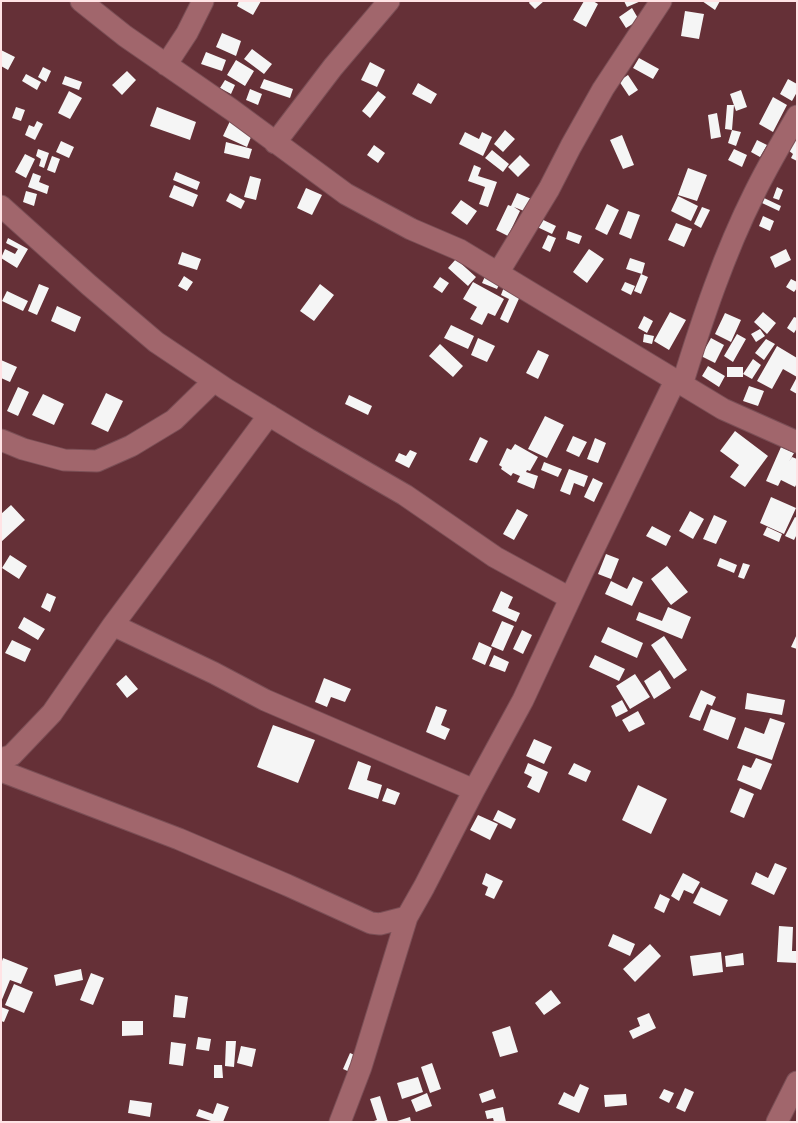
<!DOCTYPE html>
<style>
body{margin:0}
#map{position:relative;width:798px;height:1123px;overflow:hidden;background:#653037;font-family:Mulish,sans-serif}
canvas{display:block}
.frame{position:absolute;inset:0;border:2px solid #ffe3e5;pointer-events:none}
</style>
<div id="map">
<canvas width="798" height="1123"></canvas>
<div class="frame"></div>
</div>
<script>
const context = document.querySelector('canvas').getContext('2d');
context.lineJoin = 'round';
function paint(path, color) {
  context.fillStyle = color;
  context.fill(path, 'evenodd');
}
function stroke(path, color, width, dash) {
  context.strokeStyle = color;
  context.lineWidth = width;
  context.lineCap = dash ? 'butt' : 'round';
  context.setLineDash(dash || []);
  context.stroke(path);
}
const building = new Path2D(`
 M239,1H261L253,15L237,6Z
 M530,1H544L535,9L529,3Z
 M584,1H593L598,4L586,27L573,20Z
 M624,1H641L627,7Z
 M702,1H720L715,10Z
 M632,8L639,20L626,28L619,17Z
 M685,11L704,14L699,39L681,36Z
 M222,33L241,41L236,56L216,47Z
 M252,49L272,64L264,74L244,59Z
 M1,50L15,57L8,70L1,66Z
 M206,52L226,60L222,71L201,64Z
 M639,58L659,69L653,79L633,68Z
 M236,60L254,71L245,86L227,75Z
 M370,62L385,70L377,87L361,80Z
 M43,67L51,71L46,82L38,77Z
 M127,71L136,80L122,95L112,85Z
 M26,74L41,82L37,90L22,81Z
 M628,75L638,90L629,96L619,81Z
 M65,76L82,82L79,90L62,84Z
 M264,79L293,89L290,98L260,88Z
 M788,79L797,84V92L792,101L780,94Z
 M225,80L235,85L231,94L220,88Z
 M418,83L437,94L431,104L412,94Z
 M250,89L262,94L258,105L246,100Z
 M741,90L747,107L736,111L730,94Z
 M69,91L82,98L70,119L58,113Z
 M378,91L386,97L370,118L362,111Z
 M773,97L787,105L773,132L759,124Z
 M727,105H734L732,130L725,129Z
 M16,107L25,110L21,121L12,118Z
 M157,107L196,122L190,140L150,126Z
 M717,113L721,137L711,139L708,115Z
 M37,121L43,124L35,140L25,135L29,125L34,127Z
 M230,121L253,132L247,147L223,136Z
 M505,130L515,139L503,152L494,144Z
 M732,130L741,132L736,146L728,143Z
 M465,132L479,139L482,132L492,137L483,156L459,144Z
 M622,135L634,165L623,169L610,140Z
 M794,139L797,141V161L791,158L793,154L788,150Z
 M757,140L767,145L760,157L751,152Z
 M61,141L74,147L69,158L56,152Z
 M226,142L252,149L249,159L224,153Z
 M374,145L385,153L378,163L367,155Z
 M38,149L49,153L44,168L39,166L41,159L36,156Z
 M734,149L747,155L742,167L728,160Z
 M492,150L509,164L503,172L485,158Z
 M25,154L35,159L26,178L15,172Z
 M520,155L530,165L518,177L508,167Z
 M52,156L60,159L55,173L47,170Z
 M474,165L481,168L478,176L497,182L488,207L479,204L485,187L468,181Z
 M688,168L707,175L697,201L678,195Z
 M176,172L200,182L197,190L173,180Z
 M33,173L41,176L39,182L49,186L47,194L28,187Z
 M250,176L261,179L256,200L244,197Z
 M174,185L198,195L193,207L169,197Z
 M777,187L783,190L779,200L773,198Z
 M306,188L322,195L312,215L297,208Z
 M26,191L37,194L34,206L23,202Z
 M230,193L245,201L241,209L226,201Z
 M517,193L534,200L529,213L514,207L520,211L508,236L496,230L508,205L511,206Z
 M678,196L698,206L691,221L671,211Z
 M764,198L781,206L779,211L762,203Z
 M461,200L477,211L467,225L451,213Z
 M607,204L619,210L607,235L595,229Z
 M702,207L710,210L701,228L694,224Z
 M628,211L640,215L631,239L619,234Z
 M763,216L774,221L770,231L759,226Z
 M537,217L556,226L552,234L533,225Z
 M676,223L692,229L684,247L668,240Z
 M568,231L582,236L579,244L566,239Z
 M548,235L556,238L550,252L542,248Z
 M8,238L28,249L17,268L1,258L5,249L15,254L18,249L6,243Z
 M589,249L604,259L587,283L573,272Z
 M786,249L791,260L775,268L770,257Z
 M182,252L201,259L197,270L178,264Z
 M630,258L645,263L642,274L626,269Z
 M456,259L476,277L468,286L448,268Z
 M487,272L502,278L497,289L482,283Z
 M641,274L648,277L641,294L634,291Z
 M184,276L193,282L187,291L178,286Z
 M440,277L449,283L442,293L433,287Z
 M791,279L797,282V288L794,292L786,287Z
 M473,282L504,299L495,316L488,313L482,325L470,319L477,307L463,299Z
 M625,282L635,286L631,295L621,290Z
 M39,284L49,288L37,315L28,311Z
 M320,284L334,295L314,321L300,311Z
 M504,287L521,294L508,323L500,319L509,299L501,295Z
 M7,291L28,301L23,311L2,301Z
 M57,306L81,317L75,332L51,321Z
 M670,312L686,320L669,350L654,341Z
 M763,312L776,323L767,334L754,322Z
 M725,313L741,320L731,342L715,334Z
 M644,316L653,321L647,333L638,328Z
 M794,317L797,318V328L794,333L787,328Z
 M451,325L474,336L468,349L444,338Z
 M760,329L765,336L756,342L751,334Z
 M644,334L654,336L652,344L643,342Z
 M737,334L746,339L733,362L724,356Z
 M478,338L495,346L487,362L471,355Z
 M711,338L724,345L715,363L701,356Z
 M766,339L775,344L764,360L755,353Z
 M440,344L463,366L453,377L429,356Z
 M777,346L797,358V377L783,369L772,389L757,381Z
 M538,350L549,355L538,379L526,373Z
 M753,359L761,365L752,379L743,374Z
 M1,360L17,367L10,382L1,378Z
 M708,366L725,376L719,387L702,376Z
 M727,367H743V377H727Z
 M797,377V394L790,390Z
 M749,386L764,391L758,406L743,401Z
 M18,387L29,392L18,416L7,411Z
 M106,393L123,401L108,432L91,424Z
 M43,394L64,404L54,425L32,415Z
 M349,395L372,406L368,415L345,404Z
 M545,416L564,425L547,458L528,449Z
 M735,431L768,456L745,487L730,477L739,465L720,451Z
 M573,436L587,442L579,457L566,451Z
 M480,437L488,441L477,463L469,460Z
 M595,438L606,443L598,463L587,459Z
 M515,444L538,457L530,471L527,470L526,472L538,476L534,489L517,482L520,476L513,473L511,476L501,469L502,467L499,465L507,448L511,450Z
 M781,447L794,453L789,462L792,457L797,459V483L795,487L781,480L778,486L766,481Z
 M410,450L417,453L409,468L395,461L399,453L406,456Z
 M544,462L562,469L558,477L541,470Z
 M569,469L588,476L584,487L574,483L570,495L560,491Z
 M593,478L603,483L594,502L584,497Z
 M771,497L796,508L784,534L760,523Z
 M11,505L25,520L1,542V514Z
 M517,509L528,515L514,540L503,534Z
 M690,511L704,519L693,539L679,531Z
 M714,515L727,521L716,544L703,539Z
 M795,517L797,518V534L794,540L785,536Z
 M652,526L671,536L666,546L646,536Z
 M767,527L782,534L779,542L763,535Z
 M606,554L619,559L611,579L598,574Z
 M10,555L27,566L19,579L2,568Z
 M720,558L737,565L734,573L717,566Z
 M743,563L750,565L744,579L738,577Z
 M667,566L688,592L671,605L651,579Z
 M633,577L643,582L632,606L605,594L611,581L627,589Z
 M501,591L513,597L508,608L520,613L516,622L492,611Z
 M47,593L56,597L50,612L41,607Z
 M668,607L691,617L682,639L636,620L639,612L662,621Z
 M24,617L45,629L38,640L18,628Z
 M502,621L514,626L503,651L491,646Z
 M608,627L643,643L637,658L601,642Z
 M522,630L532,635L523,654L513,649Z
 M797,634V649L791,647Z
 M664,636L687,670L674,679L651,645Z
 M12,640L31,649L25,662L5,653Z
 M479,642L492,648L485,665L472,659Z
 M494,655L509,662L505,672L489,666Z
 M595,655L625,669L619,681L589,667Z
 M660,670L671,688L654,699L644,681Z
 M635,674L650,697L630,709L616,686Z
 M126,675L138,689L127,698L116,684Z
 M324,678L351,689L345,702L331,697L327,707L315,702Z
 M701,690L716,697L712,706L707,704L700,721L689,717Z
 M747,693L785,700L782,715L745,709Z
 M622,700L628,711L616,717L611,706Z
 M436,706L447,710L441,725L450,729L445,740L426,732Z
 M711,709L736,718L728,740L703,730Z
 M638,711L645,724L629,732L622,720Z
 M770,718L785,723L772,760L737,748L745,727L764,734Z
 M273,725L315,740L298,783L257,767Z
 M534,739L552,747L544,764L526,756Z
 M756,758L772,764L761,790L737,780L743,765L751,768Z
 M358,761L371,766L367,780L382,785L378,799L348,789Z
 M528,763L548,772L539,793L527,787L532,777L524,773Z
 M574,763L591,771L586,782L568,774Z
 M638,785L667,799L651,834L622,820Z
 M387,788L400,793L395,805L382,801Z
 M740,788L754,794L744,818L730,812Z
 M498,810L516,819L511,829L493,820Z
 M478,815L498,824L490,840L470,830Z
 M775,863L787,868L774,895L751,884L756,872L768,878Z
 M486,873L503,881L494,899L485,895L488,887L482,884Z
 M683,873L700,882L693,894L684,890L679,901L671,896Z
 M701,887L728,900L720,916L693,903Z
 M660,894L670,899L664,913L654,908Z
 M779,926L793,927L792,951H797V963L777,962Z
 M613,934L635,944L630,956L608,946Z
 M650,944L661,956L635,982L623,969Z
 M721,952L723,972L693,976L690,956Z
 M743,953L744,965L726,967L725,956Z
 M3,958L28,968L21,984L10,980L1,1002V964Z
 M81,969L83,980L56,986L54,975Z
 M91,973L104,978L93,1005L80,1000Z
 M14,984L33,992L24,1013L5,1005Z
 M551,990L561,1003L544,1015L535,1003Z
 M175,995L188,997L185,1018L173,1017Z
 M1,1007L9,1010L4,1022L1,1021Z
 M649,1013L656,1028L633,1039L629,1031L640,1026L637,1018Z
 M122,1021H143V1035L122,1036Z
 M510,1026L518,1052L500,1057L492,1032Z
 M198,1037L211,1039L209,1051L196,1049Z
 M226,1041H236L234,1067L225,1066Z
 M171,1042L186,1044L183,1066L169,1064Z
 M241,1046L256,1049L252,1067L237,1063Z
 M350,1053L359,1057L352,1073L343,1069Z
 M432,1063L441,1089L430,1093L421,1067Z
 M214,1065H222L223,1078H214Z
 M418,1077L423,1092L402,1099L397,1083Z
 M580,1084L589,1088L579,1113L558,1104L564,1092L574,1097Z
 M685,1088L694,1092L685,1112L676,1108Z
 M493,1089L496,1098L482,1103L479,1094Z
 M664,1089L674,1093L669,1103L659,1098Z
 M427,1093L432,1106L416,1112L411,1100Z
 M626,1094L627,1105L605,1107L604,1095Z
 M380,1096L388,1122H371L377,1120L370,1099Z
 M130,1100L152,1103L150,1117L128,1113Z
 M217,1103L229,1107L223,1122H214L196,1116L199,1109L213,1114Z
 M503,1107L506,1122H494L493,1118L487,1119L485,1111Z
 M410,1117L411,1122H394Z`);
const minor = new Path2D(`
 M81,1L125,36L232,110L346,194L411,229L460,250L723,409L797,442
 M166,65L187,33L203,1
 M275,143L333,67L389,1
 M1,206L89,285L156,342L226,389L308,439L405,495L495,557L570,598
 M498,273L549,189L571,146L603,89L661,1
 M682,385C702,320 724,254 754,194C767,167 782,142 797,116
 M1,440L23,449L64,460L97,461L131,446L174,420L214,381
 M113,625L214,673L265,700L474,790
 M1,759L12,755L52,713L113,625L269,415
 M1,771L179,839L287,885L371,923L380,924L407,917L424,887L474,790L523,700L583,571L675,381
 M340,1122L361,1067L407,917
 M777,1122L797,1082`);
paint(building, '#f5f5f5');
stroke(minor, '#7b4f56', 23);
stroke(minor, '#a1666c', 21);
</script>
